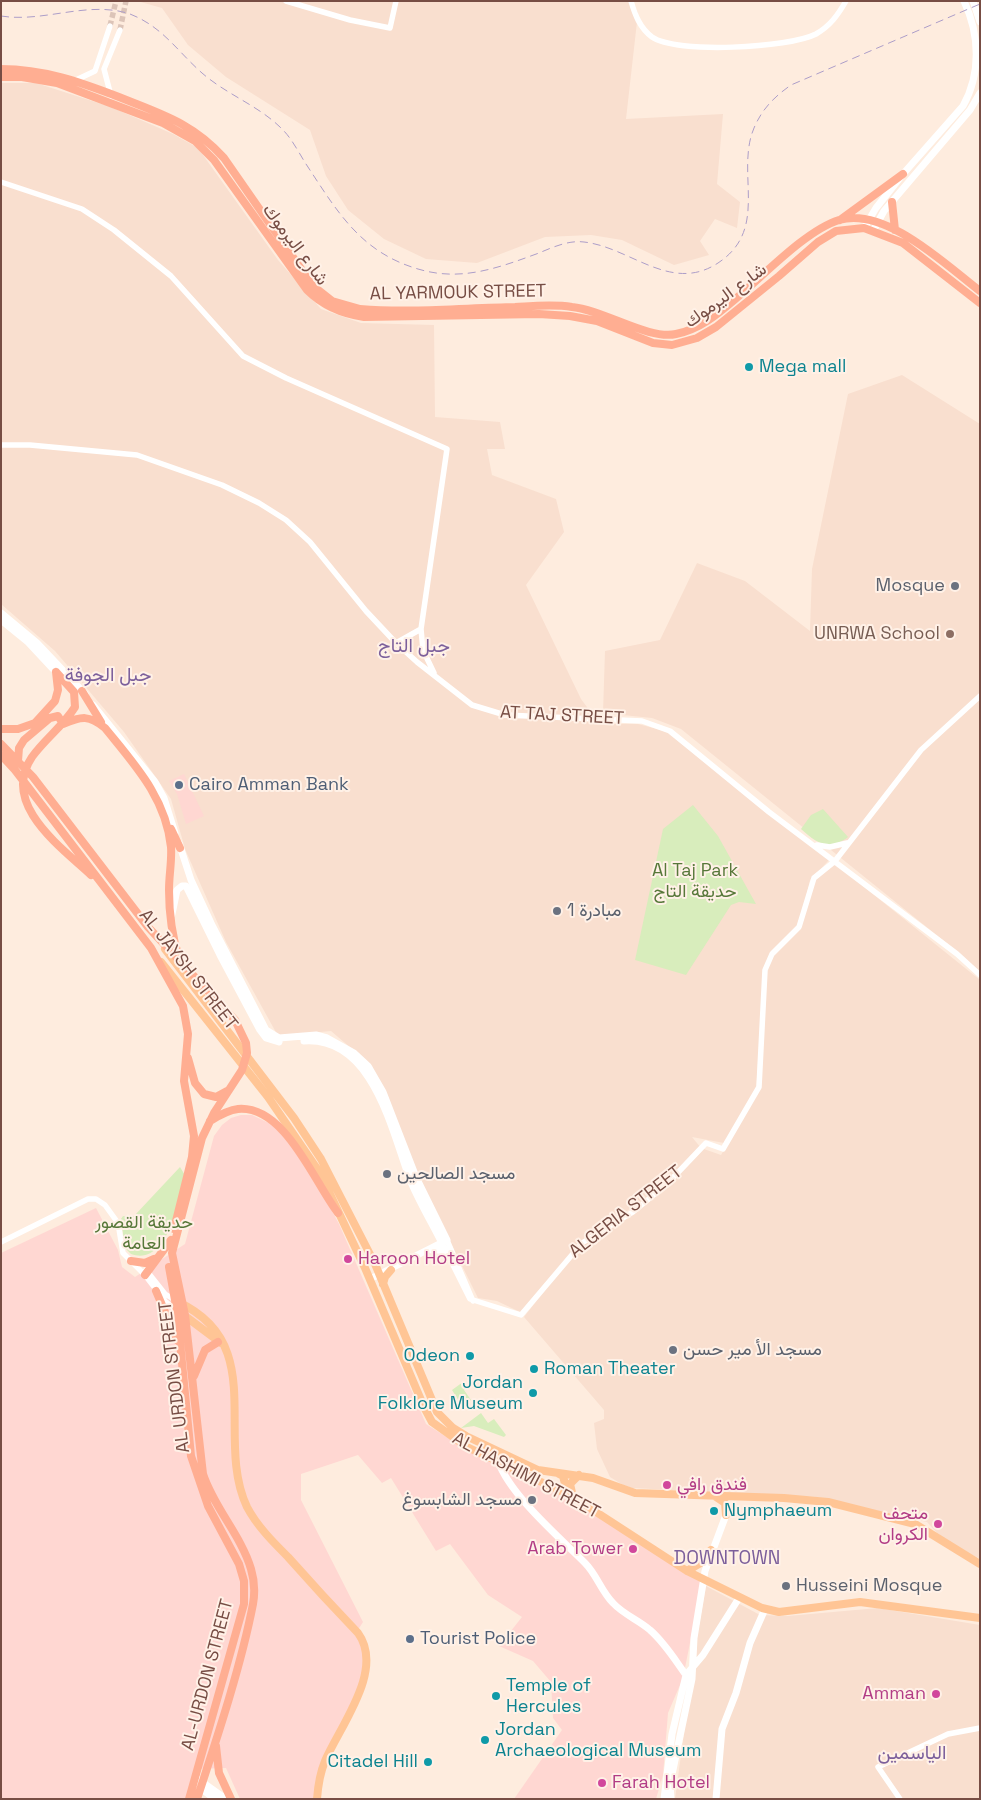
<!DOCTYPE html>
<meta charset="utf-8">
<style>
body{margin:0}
#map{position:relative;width:981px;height:1800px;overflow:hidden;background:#feecde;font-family:"Space Grotesk",sans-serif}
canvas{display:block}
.frame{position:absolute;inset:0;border:2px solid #774d44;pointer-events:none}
</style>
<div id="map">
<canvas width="981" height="1800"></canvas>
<div class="frame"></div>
</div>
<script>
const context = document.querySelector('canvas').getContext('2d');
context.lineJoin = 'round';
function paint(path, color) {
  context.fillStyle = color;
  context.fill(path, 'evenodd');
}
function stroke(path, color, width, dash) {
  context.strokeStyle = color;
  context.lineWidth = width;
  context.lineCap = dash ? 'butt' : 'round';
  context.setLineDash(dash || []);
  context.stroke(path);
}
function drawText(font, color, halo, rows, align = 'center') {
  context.font = font + ' "Space Grotesk",Vazirmatn,sans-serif';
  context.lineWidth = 4;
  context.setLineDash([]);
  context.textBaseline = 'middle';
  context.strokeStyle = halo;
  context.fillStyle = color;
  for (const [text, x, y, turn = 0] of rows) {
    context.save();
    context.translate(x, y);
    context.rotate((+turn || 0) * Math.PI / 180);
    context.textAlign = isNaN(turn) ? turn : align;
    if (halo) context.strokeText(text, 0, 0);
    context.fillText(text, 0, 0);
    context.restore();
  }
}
const residential = new Path2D(`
 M137,1H633L638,13L626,119L723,114L717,184L740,202L737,228L715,219L700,241L709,255L674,265L622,240L591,235L545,237L477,263L426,259L384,239L348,210L326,176L310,130L226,77L188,45L162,8Z
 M1,83H36L111,107L173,134L198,148L278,260L321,309L361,323L434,325L435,417L500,422L505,449H487L492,475L556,499L564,532L526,585L581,699L590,711L601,724H638L665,731L829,860L815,875L833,862L980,980V1559L957,1547L937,1533L927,1522L816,1497L632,1488L623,1485L610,1477L597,1449L594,1423L604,1419V1410L524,1317L580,1245L671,1184L669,1182L579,1244L520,1312L497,1301L478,1298L415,1171L372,1066L331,1031L278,1036L226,942L185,849L171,799L124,732L55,651L1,604ZM814,877L801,924L775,950L765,970L760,1089L721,1155L701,1148L692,1137L724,1143L756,1092L764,969L771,951L800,923L810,880Z
 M902,375L980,424V972L960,954L681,729L652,718L603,713L605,651L660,640L697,563L745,581L810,631L812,569L848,394Z
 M706,1586L760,1615L788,1616L878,1608L980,1625V1799H675L697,1637Z`);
const commercial = new Path2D(`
 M184,774L204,816L186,824L177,794L169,781Z
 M241,1115H252L277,1127L290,1142L317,1183L339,1224L426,1424L470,1452L565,1498L636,1538L702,1582L683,1678L668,1713L663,1775L656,1799H514L562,1730L553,1718L551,1682L533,1661L499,1646L522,1617L488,1595L450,1544L436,1551L391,1478L382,1483L358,1455L301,1474V1500L363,1622L356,1633L366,1659V1680L329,1753L315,1799H240L226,1768L194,1769L187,1799H1V1253L96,1208L118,1250L122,1267L135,1277L185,1244L214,1136L222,1125L231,1118Z`);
const green = new Path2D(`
 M693,805L718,836L756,904L739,902L731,905L686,975L635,960L663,829Z
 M823,809L848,837C828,852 817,843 801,829L811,815Z
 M180,1167L186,1177C178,1201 168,1267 131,1254L125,1248L121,1219L123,1216L131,1218L135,1215Z
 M463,1382L467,1388L464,1390L471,1400L457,1410L454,1405L459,1401L452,1390Z
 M481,1413L488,1423L494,1419L506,1435L504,1437L474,1426L461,1428Z`);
const tertiaryTunnel = new Path2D(`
 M110,26L116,1
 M120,30L126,1`);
const tertiary = new Path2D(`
 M286,1L350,20L390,28L396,1
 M631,1C635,15 640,28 652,37C676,54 789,48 816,34C830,26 838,15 846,1
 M76,80L95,71L110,26
 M111,96L104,69L120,30
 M1,182L82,209L114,230L171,276L243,356L286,378L447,449L421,629L423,650L434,673
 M1,445H30L137,455L222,485L259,503L286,520L310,542L366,611L396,643L417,662L472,705L505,715L642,721L670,731L769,812L957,954L980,975
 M396,643L421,629
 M817,845L830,847L847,843
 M447,1240L473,1301
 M1,1242L88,1199H96L105,1205L118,1223L123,1253L145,1275L165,1301L177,1311
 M442,1243L470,1299L521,1315L582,1243L633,1212L667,1184L706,1143L723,1149L759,1087L765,970L772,954L799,927L814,878L835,861L921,750L980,696
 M146,1270L165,1294L175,1300
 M900,1799L878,1767L948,1734L980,1728`);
const secondary = new Path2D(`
 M973,1L980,22
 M864,228L876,208L903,174L963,106C981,74 980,35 964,1
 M873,231L884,211L970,110L980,93
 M1,613L37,643L85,694
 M1,620L28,642L56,672
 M93,705L155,782L164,798L175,833
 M179,843L191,880L211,923L266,1030L279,1038L316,1035L327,1038L354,1053L368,1066L383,1092L416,1177L447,1240L370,1279
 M172,914L177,890L182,886H186L220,955L260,1030L266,1038L279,1042
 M304,1041C374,1036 392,1133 411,1182C420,1203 432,1223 442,1243
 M432,1250H439L447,1254
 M498,1461C510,1495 559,1537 585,1563C597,1575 601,1591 613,1603C624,1615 639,1620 650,1630C665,1643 675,1660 686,1675
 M198,1779L226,1799
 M196,1785L215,1799
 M664,1799L672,1734L686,1675L703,1655L739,1598
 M671,1799L670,1784L692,1679L694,1638L705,1571L726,1515
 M716,1799L722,1729L736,1693L750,1643L765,1609`);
const primary = new Path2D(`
 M165,949L294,1118L321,1159L375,1264L437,1412L453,1428L466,1436L538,1470L593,1478L635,1493L784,1498L828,1502L915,1524L980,1564
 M161,962L268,1097L320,1173L365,1268L424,1407L432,1422L467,1447L573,1497L687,1571L762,1608L779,1612L860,1602L980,1618
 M383,1284L385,1277L391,1270
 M178,1302C269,1344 214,1437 247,1507C257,1526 273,1542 288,1557C311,1583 334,1608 358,1633C385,1670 340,1726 325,1761C320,1773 318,1786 317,1799
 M181,1313L221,1343
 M554,1488L562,1487L565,1484L563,1476L559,1474
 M573,1497L570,1484L579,1475
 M716,1497L725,1503L726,1515
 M687,1571L702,1562L711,1550`);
const trunk = new Path2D(`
 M1,69C44,69 80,82 119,97C161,114 193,123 224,158L313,286L332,301L360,309C411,313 464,308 515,307C534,306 553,304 572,307C604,310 648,340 676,334C702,329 721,311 740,295C766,273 807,230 839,220C885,206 946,265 980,291
 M1,77H22L57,83L163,123L195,141L214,160L307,290C323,306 342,314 364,317L539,314L570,316L597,321L653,343L672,345L697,338L716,327L779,276L818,242L836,231L864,228L903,243L980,303
 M892,202L895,230
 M840,220L903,174
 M56,672L74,692L75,707C63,726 45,739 32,757C0,804 61,847 91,875
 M82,691L101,722
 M63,724C82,716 89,715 105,728C135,765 166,798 171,847C172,861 169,875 169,890C169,912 172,936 179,958
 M1,729H18L35,723L55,701L58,690L56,672
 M1,744L33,777L148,927L235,1020L246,1043L247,1053L242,1070L214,1113L202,1138L172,1253L185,1315L203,1474C214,1508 241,1535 251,1569C254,1579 255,1593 253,1604C241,1666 217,1738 197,1799
 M1,755L15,770L151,948L183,1006L188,1034L184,1081L194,1136L192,1157L174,1229
 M18,761L19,748L24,740L50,718L58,716L63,724
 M171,829L180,848
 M188,1058L195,1083L204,1094L216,1097L227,1091
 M210,1121C218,1116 228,1110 238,1109C285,1105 314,1182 338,1213
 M131,1261L145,1263L154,1259
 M169,1267L177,1311L191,1456L208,1506L239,1564L244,1581V1604L189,1799
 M145,1275L171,1240
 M156,1291L177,1340
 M194,1376L205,1350L218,1342
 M216,1746L219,1773L231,1799`);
const rail = new Path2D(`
 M1,16C44,23 88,0 130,14C163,27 177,51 202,73C227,95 260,106 283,130C292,139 299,153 306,164C337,211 360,252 418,269C461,282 498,268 539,253C553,247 569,240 584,242C630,247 671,294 718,263C770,229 735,173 754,128C762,109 774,97 791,85L980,4`);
const markers = [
 [749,367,5,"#0f9aa8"],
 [955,586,5,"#6b7280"],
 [950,634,5,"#8d6e63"],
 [179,785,5,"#5c6f8a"],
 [557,911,5,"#6b7280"],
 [387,1174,5,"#6b7280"],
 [348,1259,5,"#d1479c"],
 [673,1350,5,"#6b7280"],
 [470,1356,5,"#0f9aa8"],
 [534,1369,5,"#0f9aa8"],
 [533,1393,5,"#0f9aa8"],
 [667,1485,5,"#d1479c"],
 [532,1500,5,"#6b7280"],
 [714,1511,5,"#0f9aa8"],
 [938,1524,5,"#d1479c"],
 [633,1549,5,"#d1479c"],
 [786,1586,5,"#6b7280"],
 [410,1639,5,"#5c6f8a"],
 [936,1694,5,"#d1479c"],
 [496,1696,5,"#0f9aa8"],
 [485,1740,5,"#0f9aa8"],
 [428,1762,5,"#0f9aa8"],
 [602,1783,5,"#d1479c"]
];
const streetNames = [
 ["شارع اليرموك",295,245,53],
 ["AL YARMOUK STREET",458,293,-1],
 ["شارع اليرموك",726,296,-36],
 ["AT TAJ STREET",562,716,3],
 ["AL JAYSH STREET",188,970,52],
 ["ALGERIA STREET",626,1212,-38],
 ["AL URDON STREET",175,1377,-97],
 ["AL HASHIMI STREET",526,1476,28],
 ["AL-URDON STREET",208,1675,-75]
];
const cultureNames = [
 ["Mega mall",759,367],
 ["Odeon",460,1356,"right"],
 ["Roman Theater",544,1369],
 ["Jordan",523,1383,"right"],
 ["Folklore Museum",523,1404,"right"],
 ["Nymphaeum",724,1511],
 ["Temple of",506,1686],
 ["Hercules",506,1707],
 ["Jordan",495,1730],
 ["Archaeological Museum",495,1751],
 ["Citadel Hill",418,1762,"right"]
];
const worshipNames = [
 ["Mosque",945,586,"right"],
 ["مبادرة 1",567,911],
 ["مسجد الصالحين",397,1174],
 ["مسجد الأ مير حسن",683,1350],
 ["مسجد الشابسوغ",522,1500,"right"],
 ["Husseini Mosque",796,1586]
];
const educationNames = [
 ["UNRWA School",940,634]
];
const serviceNames = [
 ["Cairo Amman Bank",189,785],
 ["Tourist Police",420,1639]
];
const parkNames = [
 ["Al Taj Park",695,871],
 ["حديقة التاج",695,892],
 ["حديقة القصور",144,1223],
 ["العامة",144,1244]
];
const hotelNames = [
 ["Haroon Hotel",358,1259],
 ["فندق رافي",677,1485],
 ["متحف",928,1514,"right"],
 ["الكروان",928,1535,"right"],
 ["Arab Tower",623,1549,"right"],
 ["Amman",926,1694,"right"],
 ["Farah Hotel",612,1783]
];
const neighbourhoodNames = [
 ["جبل التاج",414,647],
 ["جبل الجوفة",108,676],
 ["DOWNTOWN",727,1559],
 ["الياسمين",912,1754]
];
paint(residential, '#f9dfcf');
paint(commercial, '#ffd7d2');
paint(green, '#d8edbc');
stroke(tertiaryTunnel, '#dcc4b8', 5.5, [5.5, 3]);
stroke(tertiary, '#fff', 5.5);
stroke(secondary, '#fff', 7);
stroke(primary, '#ffc595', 8);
stroke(trunk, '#ffae92', 8);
stroke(rail, '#ac9dc8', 1, [8, 5]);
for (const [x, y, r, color] of markers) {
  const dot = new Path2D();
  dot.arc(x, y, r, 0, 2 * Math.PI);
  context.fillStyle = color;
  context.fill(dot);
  stroke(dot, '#fff1e7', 2);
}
drawText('18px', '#774d44', '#fff1e7', streetNames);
drawText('18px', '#0d838f', '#fff1e7', cultureNames, 'left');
drawText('18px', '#5b616d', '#fff1e7', worshipNames, 'left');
drawText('18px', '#785e54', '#fff1e7', educationNames, 'right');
drawText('18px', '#4e5e75', '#fff1e7', serviceNames, 'left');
drawText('18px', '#577839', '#fff1e7', parkNames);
drawText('18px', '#b23c85', '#fff1e7', hotelNames, 'left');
drawText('19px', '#7c5f9b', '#fff1e7', neighbourhoodNames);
</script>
